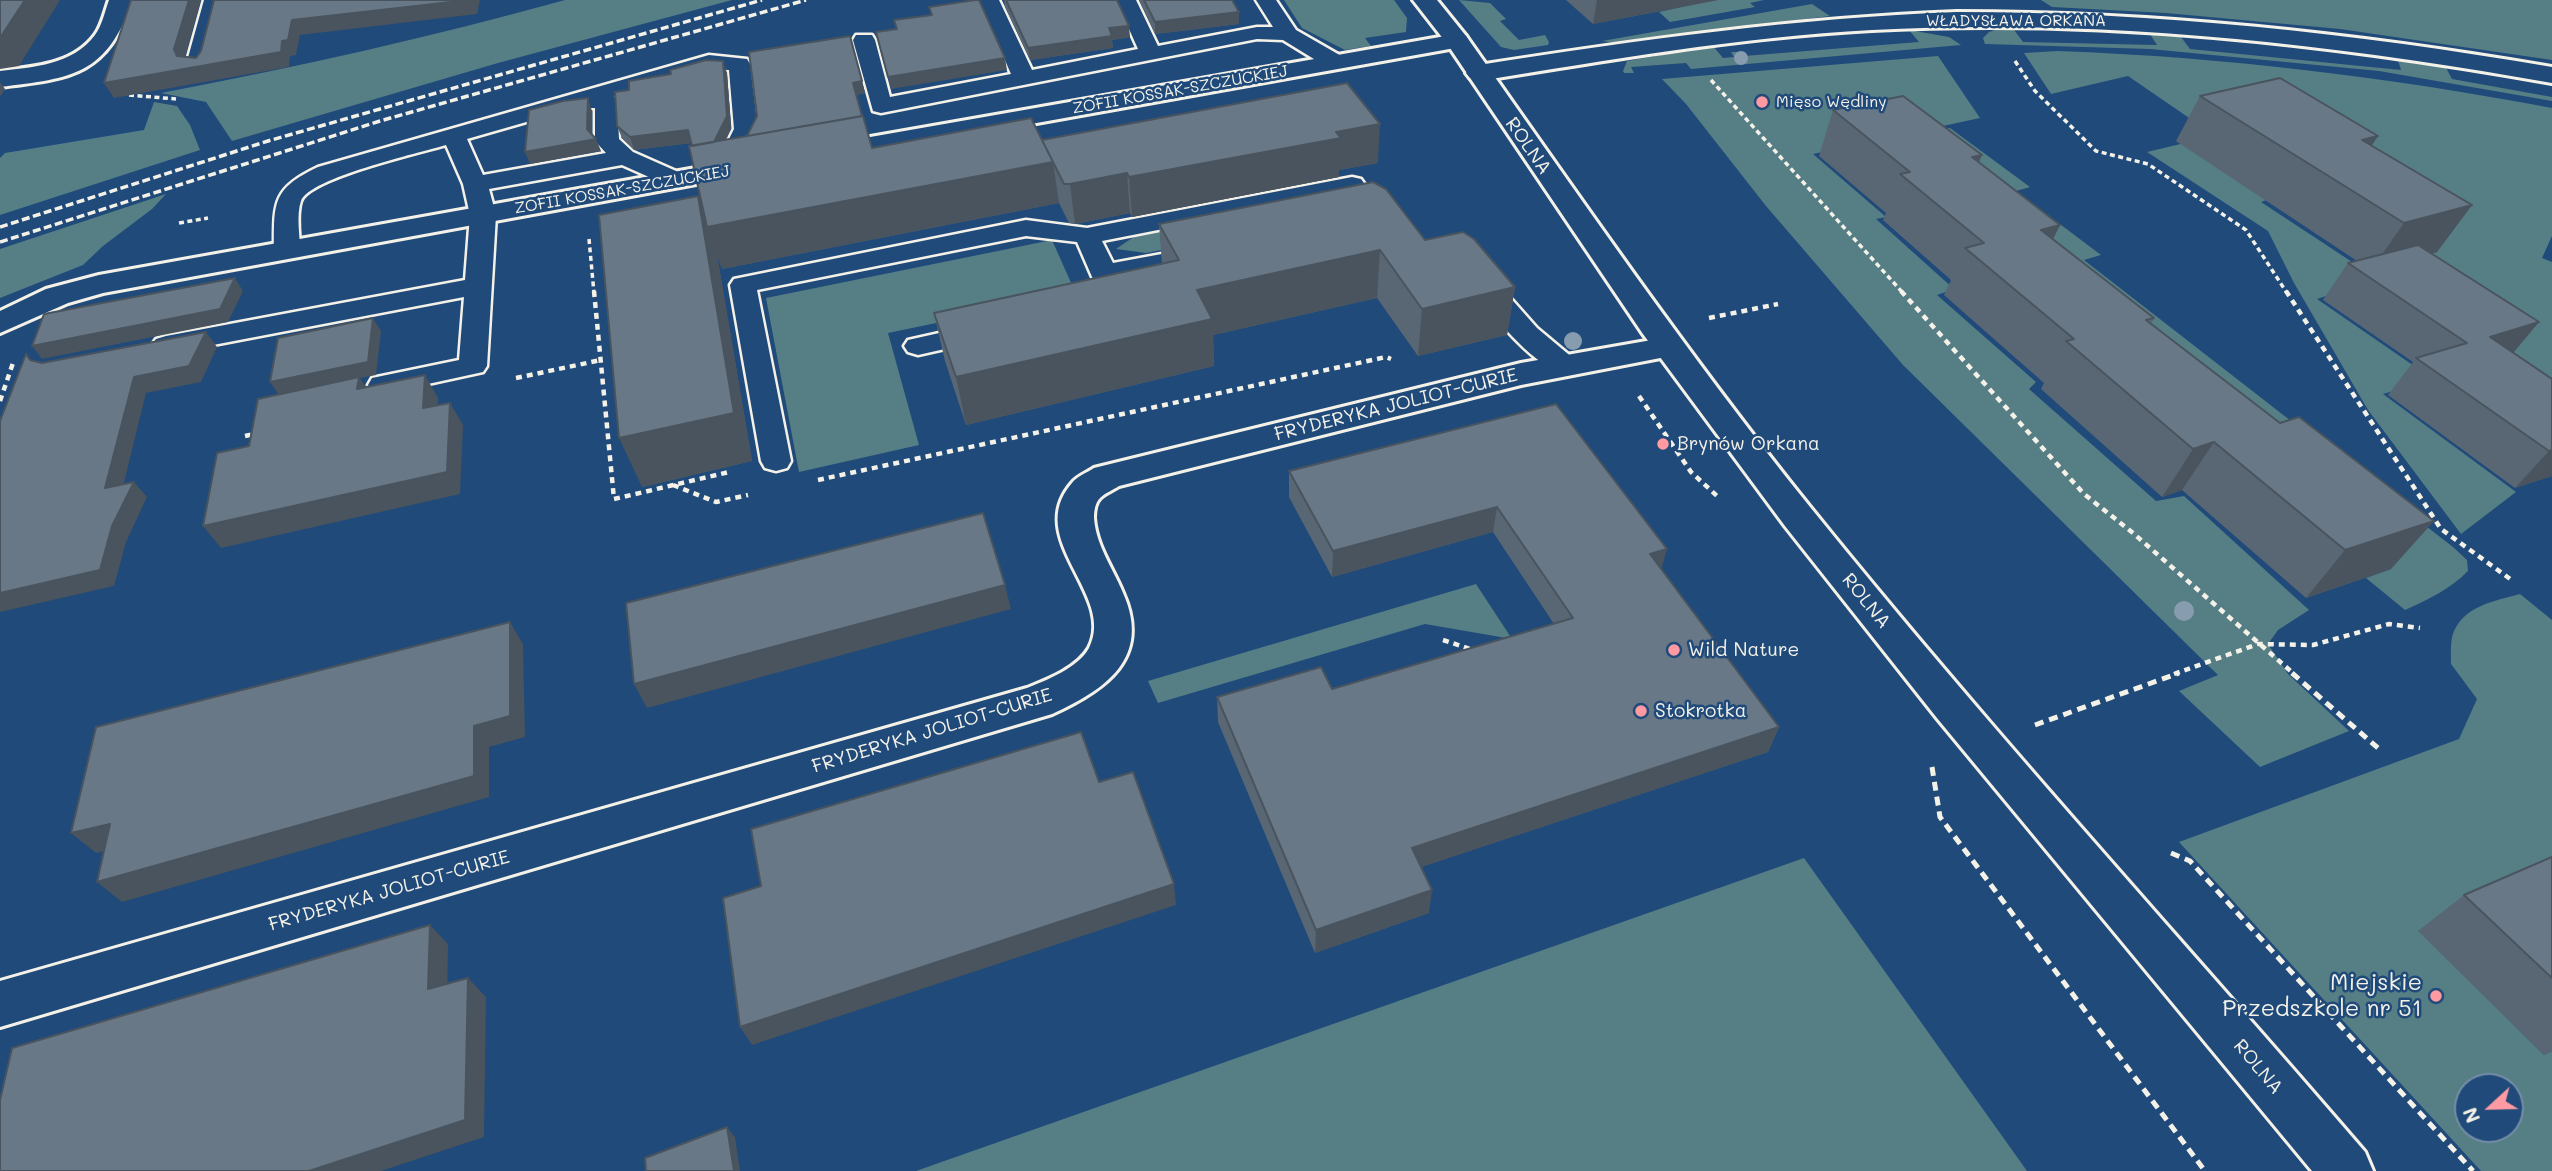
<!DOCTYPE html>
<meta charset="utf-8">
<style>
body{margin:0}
#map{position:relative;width:2552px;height:1171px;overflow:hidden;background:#1f4a7a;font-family:Mali,sans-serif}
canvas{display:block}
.north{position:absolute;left:2454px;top:1073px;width:70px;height:70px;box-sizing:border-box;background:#1f4a7a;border:2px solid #748da6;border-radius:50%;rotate:248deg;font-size:19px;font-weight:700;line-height:28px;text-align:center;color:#f4f1e8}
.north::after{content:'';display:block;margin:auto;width:24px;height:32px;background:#ff9aa2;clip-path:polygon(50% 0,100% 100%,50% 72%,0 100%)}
</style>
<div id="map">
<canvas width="2552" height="1171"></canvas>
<div class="north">N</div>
</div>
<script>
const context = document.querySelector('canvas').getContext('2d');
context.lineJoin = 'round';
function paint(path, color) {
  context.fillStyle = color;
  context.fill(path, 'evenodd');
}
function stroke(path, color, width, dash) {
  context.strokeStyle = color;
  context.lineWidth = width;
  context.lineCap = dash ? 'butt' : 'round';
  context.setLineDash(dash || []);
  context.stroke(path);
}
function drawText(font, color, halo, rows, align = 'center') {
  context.font = font + ' Mali,sans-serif';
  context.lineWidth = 5;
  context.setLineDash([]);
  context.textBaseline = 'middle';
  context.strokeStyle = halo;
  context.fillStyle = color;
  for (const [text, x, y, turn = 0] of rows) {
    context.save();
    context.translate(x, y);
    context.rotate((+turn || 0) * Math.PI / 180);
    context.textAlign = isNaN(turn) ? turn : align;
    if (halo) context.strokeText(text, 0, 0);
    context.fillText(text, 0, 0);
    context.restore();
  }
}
const green = new Path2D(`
 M565,0H732L498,63L232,141L206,102L161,93C297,67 432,37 565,0Z
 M1284,0H1394L1407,18L1406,32L1365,38L1371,46L1345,50L1302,28Z
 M1459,0L1490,3L1506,19L1500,21L1519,40L1545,35L1549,42L1548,45L1514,50L1501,47Z
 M1713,0H1764L1750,3L1755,7L1670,22L1659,12Z
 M2041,0H2552V60L2340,29L2166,13L2052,7Z
 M1812,4L1830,16L1617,43L1602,41Z
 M2006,26L2012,27L2023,42L2157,45L2148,31L2178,33L2190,49L2401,70L2397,57L2444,64L2452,79L2552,97V101L2379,71L2150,49L1985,44L1983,38L1989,32Z
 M1909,30L1949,37L1961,45L1691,69L1686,63L1631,67L1634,73H1624L1623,71L1627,61L1713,46L1723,58L1734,57L1731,52H1740L1744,56L1919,42Z
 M2058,51C2225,57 2388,77 2552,108V236L2542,258L2552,262V437L2371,270L2437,252L2211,133L2128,76L2051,94L2024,53Z
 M1938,56L1980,118L1813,154L1886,217L1876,219L1954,289L1937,295L2036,382L2029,389L2156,501L2184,496L2309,610L2278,630L2268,644L2288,674L2349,731L2260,767L2179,691L2218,675L1903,365L1766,206L1686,104L1662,79Z
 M154,102L177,106L190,125L200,150L0,215V158L5,153L144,130Z
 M1950,128L2030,187L2016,191L2101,255L2084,260L2453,547L2467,560L2468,571C2449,590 2429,599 2405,610L2366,578L2391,569L2245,471L2119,368L1887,141Z
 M2193,141L2277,196L2261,202L2378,279L2317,299L2433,379L2383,394L2516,492L2461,534L2368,410L2294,283L2268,231L2147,152Z
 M166,194L152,209L103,246L83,265L0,298V249Z
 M1314,200L1323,218L1146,253L1116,249L1135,236Z
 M1052,240L1076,294L888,333L919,445L799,472L766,298Z
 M1476,584L1512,639L1425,624L1158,703L1148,681Z
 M2520,594L2552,620V873L2419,931L2544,1055L2552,1051V1171H2481L2179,842L2459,739L2477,699L2451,664C2451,654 2450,640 2454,631C2466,605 2495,601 2520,594ZM2468,1087H2510V1129H2468Z
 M1804,858L2027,1171H916Z`);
const pathFar2 = new Path2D(`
 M2015,61L2035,91L2096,151L2148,164L2246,230L2287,293
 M1711,80L1903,293
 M129,95L176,99
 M179,223L208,218
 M589,239L594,293`);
const pathFar1 = new Path2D(`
 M594,291L614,499L729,472
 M1901,291L2084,494L2133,533L2294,674
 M2286,291L2441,529L2513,581
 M1709,318L1778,304
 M516,378L601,360
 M1639,396L1691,472L1717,496
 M0,401L13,363
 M245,436L254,434
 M818,480L1386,357L1391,359
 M673,485L716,502L748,495
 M1443,640L1473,650
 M2174,674L2258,644L2313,645L2389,624L2420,628`);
const path = new Path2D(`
 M2292,673L2378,748
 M2035,725L2179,673
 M1932,767L1940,817L2205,1171
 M2171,853L2190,861L2473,1171`);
const service = new Path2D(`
 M204,0H224L208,65L205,70H189L186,65Z
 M979,0H999L1032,70L1138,49L1116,0H1136L1158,46L1257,27H1273L1256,0H1276L1296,30L1343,57L1346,62L1343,67H1327L1283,40L1257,39L881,113L873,111L853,40L856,35H872L875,40L890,97L1011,74Z
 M709,55L747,59L750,64L758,129L734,176L725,178L716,176L713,171L734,129L729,70L710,69L614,96L617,101L619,139L633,152L685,175L688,180L685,185L676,187L667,185L622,165L489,189L496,215L487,366L483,372L382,394L372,392L368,385L372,378L459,360L464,297L166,354L156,351L152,345L156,339L166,336L465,280L470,215L463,184L446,145C419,153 309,178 301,201C296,215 300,235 300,250L296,256L287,258L278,256L274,250C274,202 272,189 318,167ZM575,108H595V141L606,153L483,175L467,139Z
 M1352,177L1361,179L1388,216L1392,221L1388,226L1379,229L1370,226L1346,193L1102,241L1113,263L1205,246L1214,248L1218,254L1214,260L1205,262L1119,278L1132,304L1128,310L1106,315L1096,313L1092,307L1096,301L1102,300L1077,242L1026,236L757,290L791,461L787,468L776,471L765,468L761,461L730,285L734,279L1026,220L1087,228Z
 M1482,274L1491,276L1537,328L1574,359L1578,365L1574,371C1566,373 1560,375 1553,370C1523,353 1488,311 1469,282L1473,276Z
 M984,323L994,326L998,332L994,338L918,355L908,352L904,346L908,340Z`);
const minor = new Path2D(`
 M109,0H133C106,75 74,78 0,87V71C33,67 73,65 95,35C102,26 105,11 109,0Z
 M1957,12C2159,12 2353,33 2552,67V83C2327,43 2101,18 1872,30C1740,37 1609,60 1479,81L1470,78L1466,73L1470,68L1479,65C1638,40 1796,18 1957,12Z
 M1457,34L1466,36L1469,41L1466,46L819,162L809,160L805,154L809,148L819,146Z
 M746,159L756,161L760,167L756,173L103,293L68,303L0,333V311L46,289L99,275Z
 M1669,337L1681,340L1685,347L1681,354L1521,385L1119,486C1113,490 1105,493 1100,498C1095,503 1094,511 1094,518C1096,546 1113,568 1123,593C1152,658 1105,690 1052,714L0,1027V981L1027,688C1047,680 1078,668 1089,648C1117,595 1023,539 1072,483C1077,476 1087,473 1094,468L1521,363Z`);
const tertiary = new Path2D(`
 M1413,0H1437L1466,36C1578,195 1688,355 1810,507C1988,728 2180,937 2365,1152L2373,1171H2312L1937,718L1785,526L1643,334L1448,45Z`);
const rail = new Path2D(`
 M0,227L268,141L762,0
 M0,242L380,121L806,0`);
const trees = [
 [1741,58,7],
 [1573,341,9],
 [2184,611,10]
];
const wall = new Path2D(`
 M1004,0H1117L1130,37L1112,40L1113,48L1030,60L1005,7Z
 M1139,0H1232L1239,12V24L1155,34Z
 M1566,0H1718L1593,24Z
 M749,52L865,93L856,95L872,148L1042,140L1378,163L1339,170V177L1132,217L1130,213L1075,224L1069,223L1059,203L722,269L717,255L752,461L642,487L703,208L691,143L634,150L622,138L617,126L727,73L731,128L726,140L747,136L757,116Z
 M2200,96L2372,146L2472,205L2437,252L2432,254L2539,322L2513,353L2552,379V476L2515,488L2388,395L2413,362L2323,300L2348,263L2357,261L2176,141Z
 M1833,110L1979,162L2053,239L2154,318L2151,324L2391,569L2306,598L2182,490L2162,497L2041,389L2044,383L1944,295L1951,280L1883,220L1886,213L1819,156Z
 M1159,224L1425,240L1515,287L1507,335L1418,356L1377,298L1213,335L1214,366L966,425L945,361L934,313L1162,264Z
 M1556,404L1661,568L1779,727L1768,752L1421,867L1429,913L1315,953L1218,722L1217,697L1332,689L1554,624L1493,532L1332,577L1289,497V471Z
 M2552,857V1051L2544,1055L2418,931L2464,895Z`);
const shadedWall = new Path2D(`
 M25,0H60L19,66L0,69V38Z
 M189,0H201L183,64L282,41L292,20L469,0H480L477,14L300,35L296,55L290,56L289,67L114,98L104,83L174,49Z
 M1597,0H1718L1593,24Z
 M1239,12V24L1155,34V22Z
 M1129,26L1130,37L1112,40L1113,48L1030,60L1028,48L1109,28Z
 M1005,58L1007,70L891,89L888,77Z
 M723,61L727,73L731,128L714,163L694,154Z
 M862,81L865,93L856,95L853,83Z
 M0,82L5,89L0,97Z
 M588,98L592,111V140L596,139L601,151L530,164L525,152L587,129Z
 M1380,124L1378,163L1339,170V177L1132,217L1129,177L1336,132Z
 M688,130L692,143L634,150L630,137Z
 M2378,136L2348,182L2362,140Z
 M1982,155L1962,202L1972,157Z
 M1053,162L1059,203L722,269L717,255L752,461L642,487L619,438L698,196L709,227Z
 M1127,173L1130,213L1075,224L1070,184Z
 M2472,205L2437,252L2371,270L2404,223Z
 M2060,225L2037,272L2041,230Z
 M1380,250L1377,298L1213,335L1214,366L966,425L956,377L1197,290Z
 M235,278L243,291L228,322L42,359L32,346Z
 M1515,287L1507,335L1418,356L1422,309Z
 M373,318L381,331L376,375L360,378L373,399L357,389L279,395L270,382Z
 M2539,322L2508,359L2490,337Z
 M206,332L217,347L201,382L146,393L119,503L105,488L134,377Z
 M425,375L438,398L436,431L423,408Z
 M450,403L463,425L460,494L221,548L203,526Z
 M2214,442L2182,490L2162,497L2193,449Z
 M2552,450V476L2515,488L2549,451Z
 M134,482L147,497L126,542L114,586L0,612V593L112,526Z
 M1497,507L1493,532L1332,577L1333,551Z
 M2434,521L2391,569L2306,598L2345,550Z
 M1667,549L1660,574L1650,554Z
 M1005,585L1011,609L647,708L634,684Z
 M510,622L523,644L525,737L489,747V797L122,902L97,882L474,726Z
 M1779,727L1768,752L1409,871L1412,848Z
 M110,824L133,844L96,853L71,833Z
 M1174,884L1176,905L752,1045L740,1027Z
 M1432,890L1429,913L1315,953L1316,930Z
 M430,925L448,944L447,1008L428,989Z
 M468,978L486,997L484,1137L381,1171H309Z
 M727,1127L735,1137L740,1171H734Z`);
const building = new Path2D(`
 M0,0H25L0,38Z
 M131,0H189L174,49L177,56L196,58L201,51L214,0H469L292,20L288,40L282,41L281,52L104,83Z
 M975,0H979L1005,58L888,77L876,32L897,29L894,20L932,15L929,7Z
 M1006,0H1117L1129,26L1109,28L1112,36L1028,48Z
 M1144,0H1232L1239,12L1155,22Z
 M850,36L862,81L853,83L862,116L747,136L757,116L749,52Z
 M706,60L723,61L727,116L714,142L692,146L688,130L630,137L617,126L615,92L629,90V81L671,74L670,70Z
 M2280,78L2378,136L2362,140L2472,205L2404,223L2200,96Z
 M1347,83L1380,124L1336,132L1341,138L1129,177L1127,173L1070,184H1064L1042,140Z
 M1903,96L1982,155L1972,157L2060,225L2041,230L2154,318L2146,320L2280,423L2299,417L2434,521L2345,550L2214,442L2193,449L2066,341L2074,339L1965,248L1984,243L1900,174L1910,172L1833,110Z
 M588,98L587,129L596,139L525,152L529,110L563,101Z
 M863,116L872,148L1031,118L1053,162L707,227L689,146Z
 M1373,182L1386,189L1425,240L1463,232L1474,239L1515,287L1422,309L1380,250L1197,290L1212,319L956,377L934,313L1179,260L1159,224Z
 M698,196L734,413L619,438L599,215Z
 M2418,245L2539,322L2490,337L2552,379V450L2549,451L2416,358L2467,343L2348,263Z
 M235,278L220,309L32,346L44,314Z
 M373,318L368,362L270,382L278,338Z
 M206,332L189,366L134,377L105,488L134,482L112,526L100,570L0,593V421L26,354L30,360L42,363Z
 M425,375L423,408L450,403L447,472L203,526L217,453L249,446L258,399L359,377L357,389Z
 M1556,404L1667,549L1650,554L1779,727L1412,848L1432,890L1316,930L1217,697L1321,667L1332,689L1573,618L1497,507L1333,551L1289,471Z
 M983,513L1005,585L634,684L626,603Z
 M510,622V716L474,726V776L97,882L110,824L71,833L96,727Z
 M1081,732L1099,782L1133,772L1174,884L740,1027L723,898L761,886L751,829Z
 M2552,857V978L2464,895Z
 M430,925L428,989L468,978L465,1120L309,1171H0V1100L12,1048Z
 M727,1127L734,1171H646L645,1158Z`);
const markers = [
 [1762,102,7,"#ff9aa2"],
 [1663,444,7,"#ff9aa2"],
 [1674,650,7,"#ff9aa2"],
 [1641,711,7,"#ff9aa2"],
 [2436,996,7,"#ff9aa2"]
];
const farStreetnames = [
 ["WŁADYSŁAWA ORKANA",2016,21],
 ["ZOFII KOSSAK-SZCZUCKIEJ",1180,90,-10],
 ["ZOFII KOSSAK-SZCZUCKIEJ",622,190,-10]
];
const farPoinames = [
 ["Mięso Wędliny",1776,102]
];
const streetNames = [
 ["ROLNA",1528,146,55],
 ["FRYDERYKA JOLIOT-CURIE",1396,405,-14],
 ["ROLNA",1866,601,51],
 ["FRYDERYKA JOLIOT-CURIE",932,731,-17],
 ["FRYDERYKA JOLIOT-CURIE",389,891,-16],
 ["ROLNA",2258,1067,50]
];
const poiNames = [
 ["Brynów Orkana",1677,444],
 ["Wild Nature",1688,650],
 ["Stokrotka",1655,711]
];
const nearPoinames = [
 ["Miejskie",2422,983],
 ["Przedszkole nr 51",2422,1009]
];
paint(green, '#567e85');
stroke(service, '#f4f1e8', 5);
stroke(minor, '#f4f1e8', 6);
stroke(tertiary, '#f4f1e8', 6);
stroke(pathFar2, '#f4f1e8', 3.5, [5, 3.5]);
stroke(pathFar1, '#f4f1e8', 4.5, [6, 5]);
stroke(path, '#f4f1e8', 5, [9, 6]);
paint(service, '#1f4a7a');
paint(minor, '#1f4a7a');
paint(tertiary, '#1f4a7a');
stroke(rail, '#f4f1e8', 3.5, [8, 3.5]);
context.fillStyle = '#879cae';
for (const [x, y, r] of trees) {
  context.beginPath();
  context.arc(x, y, r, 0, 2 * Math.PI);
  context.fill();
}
paint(wall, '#596774');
paint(shadedWall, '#49545e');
paint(building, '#687887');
stroke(building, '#49545e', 2);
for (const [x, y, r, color] of markers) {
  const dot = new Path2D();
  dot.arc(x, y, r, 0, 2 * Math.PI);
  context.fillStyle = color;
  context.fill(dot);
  stroke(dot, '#1f4a7a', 2.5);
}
drawText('16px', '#f4f1e8', '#1f4a7a', farStreetnames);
drawText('16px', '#f4f1e8', '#1f4a7a', farPoinames, 'left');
drawText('19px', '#f4f1e8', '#1f4a7a', streetNames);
drawText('19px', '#f4f1e8', '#1f4a7a', poiNames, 'left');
drawText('23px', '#f4f1e8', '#1f4a7a', nearPoinames, 'right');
</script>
